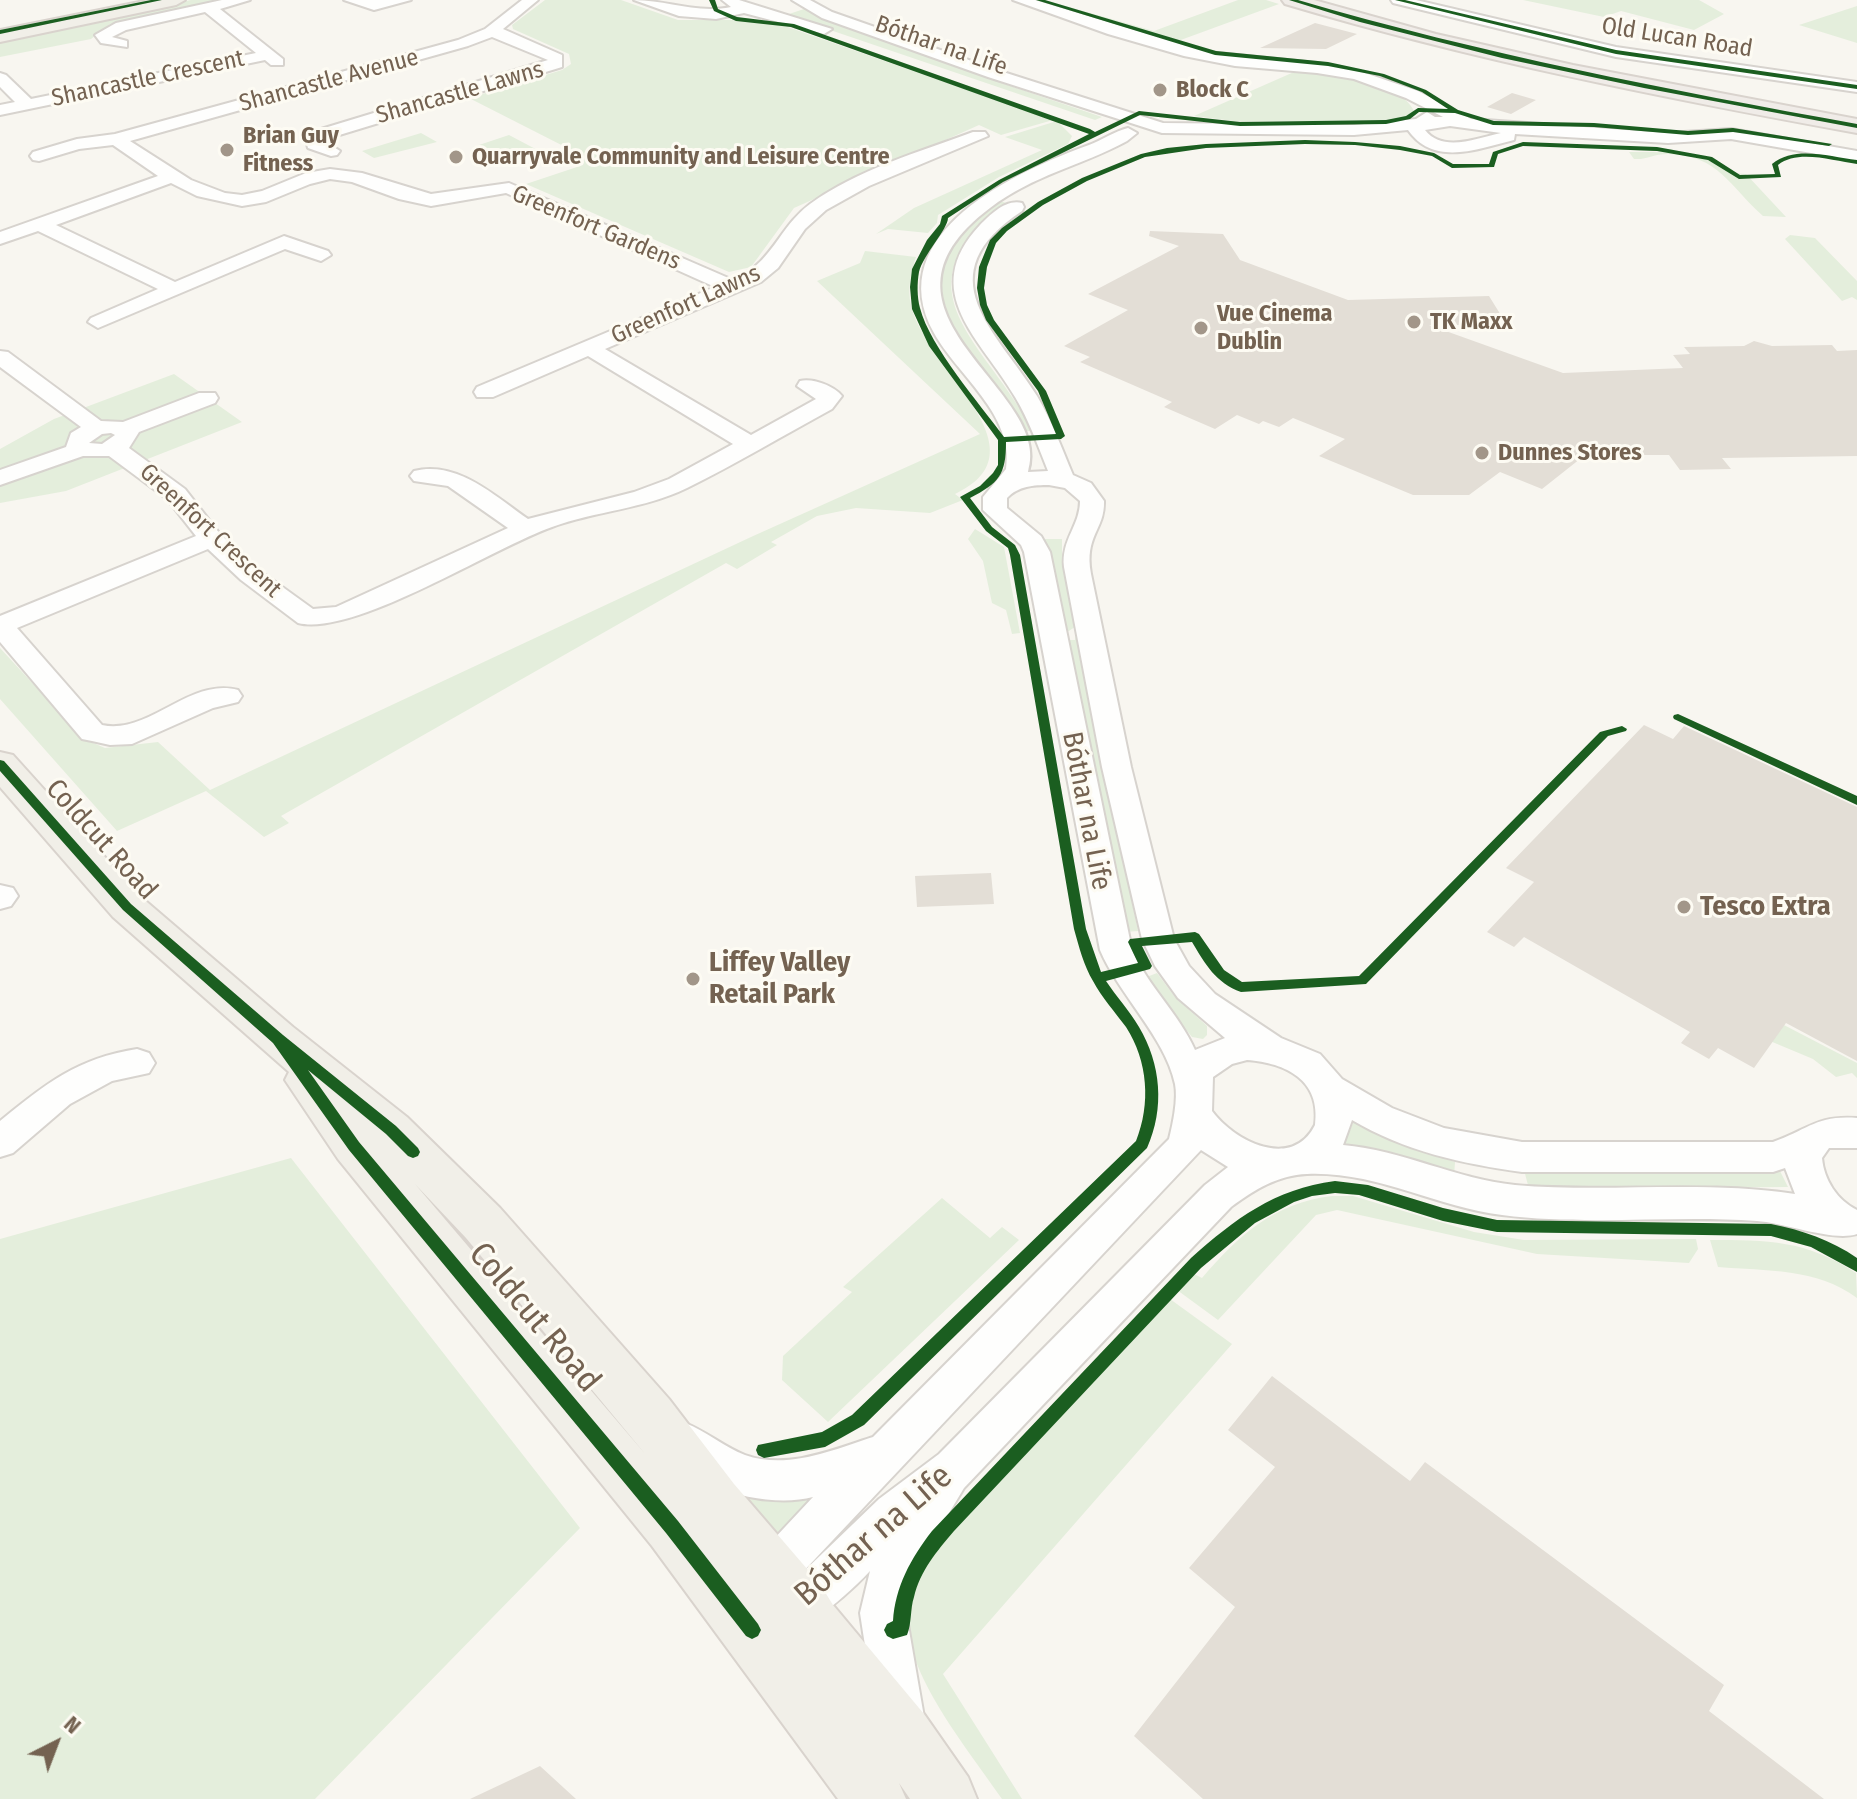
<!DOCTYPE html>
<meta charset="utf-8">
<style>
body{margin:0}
#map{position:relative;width:1857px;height:1799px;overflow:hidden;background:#f8f6f0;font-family:"Fira Sans Condensed",sans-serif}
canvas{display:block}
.north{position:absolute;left:16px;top:1703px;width:80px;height:80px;-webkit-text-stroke:6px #fdfbf3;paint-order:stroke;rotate:42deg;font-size:22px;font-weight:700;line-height:32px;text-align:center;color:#746251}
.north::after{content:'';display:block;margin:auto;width:28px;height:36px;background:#746251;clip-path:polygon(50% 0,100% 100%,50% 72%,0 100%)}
</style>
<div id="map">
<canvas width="1857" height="1799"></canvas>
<div class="north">N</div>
</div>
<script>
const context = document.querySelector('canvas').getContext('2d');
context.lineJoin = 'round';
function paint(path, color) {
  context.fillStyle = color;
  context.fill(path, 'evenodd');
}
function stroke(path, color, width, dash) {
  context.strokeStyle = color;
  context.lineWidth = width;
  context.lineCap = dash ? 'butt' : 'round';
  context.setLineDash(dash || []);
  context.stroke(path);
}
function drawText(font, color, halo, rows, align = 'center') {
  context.font = font + ' "Fira Sans Condensed",sans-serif';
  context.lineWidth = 6;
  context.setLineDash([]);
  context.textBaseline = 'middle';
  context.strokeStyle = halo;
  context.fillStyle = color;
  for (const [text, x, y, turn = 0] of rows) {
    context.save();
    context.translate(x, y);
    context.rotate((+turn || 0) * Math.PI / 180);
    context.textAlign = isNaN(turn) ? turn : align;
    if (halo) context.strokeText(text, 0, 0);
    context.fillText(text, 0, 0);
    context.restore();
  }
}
const green = new Path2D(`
 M191,0H220L110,24L91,39L0,57V40Z
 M545,0H621L678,20H752L782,25L1053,120L1001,135L979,125L794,208L751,267L729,272L526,184L583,165L585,157L469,98L562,70L571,64L569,54L513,29L512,25Z
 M1044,0L1154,31L1238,0H1266L1279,4L1178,41Z
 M1523,0H1699L1724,14L1694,30L1621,11L1604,17Z
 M1857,6V43L1799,25Z
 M804,9L947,59L987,78L1102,117L1095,120L786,15Z
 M1294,72C1322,74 1402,81 1414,111L1403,118L1386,120L1241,122L1194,116Z
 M1057,121L1072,136L1068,144L999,177L938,215L937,223L928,233L888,229L876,234L914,208L1042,150L1005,137Z
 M421,133L437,142L374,158L362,151Z
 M509,135L545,154L509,165L473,147Z
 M1629,152C1652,152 1677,151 1699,157C1718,162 1727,174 1746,174L1786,217L1763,216C1729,186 1719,155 1668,154C1653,154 1647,160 1634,159Z
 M999,201L1007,203C890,290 987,342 1033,431H1023L953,331C924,271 952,237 999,201Z
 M1790,235L1815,238L1857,281V300L1852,297L1842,301L1785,239Z
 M865,251L916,257C911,272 907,289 911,305C924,367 1050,450 955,494L963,500L930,513L856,508L817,516L771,542L777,545L737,569L726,563L281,816L289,823L264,837L206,791L117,831L0,699V648L84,739L105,748L158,742L210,790L751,537L980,434L817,281L860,263Z
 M174,374L242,422L66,491L0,503V449L54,419Z
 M975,529L1004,547L1020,633L1012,634L1006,610L992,603L983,561L968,539Z
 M1040,539H1062V560L1075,627L1064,634Z
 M1076,633L1138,931L1125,932L1065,640H1075Z
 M1157,973L1175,997L1207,1026V1035L1203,1039L1192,1037L1144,978Z
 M1782,1024L1857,1063V1078L1852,1073L1836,1077L1813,1059L1770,1041Z
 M1354,1121L1408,1147L1455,1162L1454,1177L1343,1146Z
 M291,1158L580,1528L315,1799H0V1239Z
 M1779,1169L1788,1187L1529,1189L1524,1170Z
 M1332,1196H1353L1474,1232L1524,1240L1696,1239L1698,1249L1689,1263L1537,1254L1337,1210L1316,1215L1218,1320L1177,1290L1192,1273L1202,1278C1239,1235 1274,1203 1332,1196Z
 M942,1198L990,1238L1002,1227L1019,1240L828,1422L782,1380L783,1356L852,1292L843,1287Z
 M1710,1240C1768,1240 1806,1240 1856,1273L1857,1298C1817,1268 1766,1271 1718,1267Z
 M1170,1299L1232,1344L943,1674L1022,1799H1002C971,1753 902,1671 908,1615C911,1591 921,1572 932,1551Z
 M723,1489L831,1493L770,1548Z`);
const building = new Path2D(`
 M1315,23L1357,34L1326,49L1260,48Z
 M1512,93L1536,100L1511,114L1487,107Z
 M1150,231L1223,234L1240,260L1348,300L1489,296L1507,325H1429L1563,373L1683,368L1673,355L1690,354L1684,347L1744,346L1754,341L1772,346L1832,345L1837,351L1857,350V456L1722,458L1731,469L1680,470L1669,455H1585L1542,489L1500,472L1469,495H1413L1319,456L1345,439L1293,418L1279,427L1263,421L1259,424L1237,415L1215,429L1164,407L1172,402L1080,362L1090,357L1064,346L1128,310L1088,294L1179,246L1149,236Z
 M1644,725L1673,739L1684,726L1857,807V1061L1786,1023L1754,1068L1718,1048L1709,1059L1681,1043L1690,1032L1524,937L1514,947L1487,932L1534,882L1506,868Z
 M991,873L994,904L917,907L915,876Z
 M1272,1376L1410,1481L1425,1462L1724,1685L1709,1711L1824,1799H1203L1134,1736L1235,1607L1189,1568L1275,1467L1228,1430Z
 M540,1766L576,1799H470Z`);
const minor = new Path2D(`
 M222,0H250L220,9L283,59V65H271L265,60L0,115V105L15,102L0,87V73L6,75L31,99L256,53L205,12L126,30L112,37L127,41V47L101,43L95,35L116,23Z
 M344,0H411L374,10Z
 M522,0H538L503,29L562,55V67L323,140L340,151L337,155L331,156L308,148L305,137L308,133L548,60L492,37L468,46L130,141L191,180L225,193L242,195L262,191L306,173L330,169L362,173L431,194L509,183L733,280C773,263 778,228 810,204C857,170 919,152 973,132H985L988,136L869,186L826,210L805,229L778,268L761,282L605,349L751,435L816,399L797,386L800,381C813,378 834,386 842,396L832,409C784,435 736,464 687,488C644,509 596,511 552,527C492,548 354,637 298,623L241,580L208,549L17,628L102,725C150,735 189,677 238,690L242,696L238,702L213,708L132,744L110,745L92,741L82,739L0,642V616L196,536L167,499L109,456H83L0,485V470L66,447L71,433L81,427L0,367V351L8,352L101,421L123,422L199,393H215L218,398L215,403L139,432L129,448L185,489L220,534L259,570L313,609L336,607L508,528L448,486L414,481L410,476L414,471C457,460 495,496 528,519L634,492L669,479L733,444L588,356L493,397H477L474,392L477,387L715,287L506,193L431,206L399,199L352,182L330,179L310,184L266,202L242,206L197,196L171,183L56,225L175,282L284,236L328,251L331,255L321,261L285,249L98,328L88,322L91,318L158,289L38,231L0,244V232L158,176L113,145L79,149L39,161L33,160L30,156L33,152L77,139L115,134L458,40L485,29ZM111,433L115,435L102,444L89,443L102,434Z
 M634,0C667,0 696,14 731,7L722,0H739L832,29L824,34L744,13L716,19L679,16Z
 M792,0H810L832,12L1000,71L1163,123L1354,125L1416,119L1427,112L1435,117H1443L1406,98L1354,79L1317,73L1235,66L1184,56L1108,34L1013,0H1035L1208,52L1317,63L1362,72L1418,91L1471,119L1668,133L1731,129L1857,151V161L1731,139L1668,143L1515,134L1514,140C1477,149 1434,167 1408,130L1354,135L1162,133L988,77L822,18ZM1450,126L1501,133C1477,138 1443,153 1425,130Z
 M1391,0H1416L1616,47L1857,82V92L1616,57L1393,3Z
 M1128,128L1137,133L1127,141C1081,166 1033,175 990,208C849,314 1056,389 1028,472L1048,471C1038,446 1029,420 1015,397C982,340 917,292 980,225C991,214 1006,199 1022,203L1024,207L1022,211C924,276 996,330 1037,396C1052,421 1062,449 1073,475L1091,483L1104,501C1105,530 1084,535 1091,574L1131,767L1174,939L1189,966L1215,994L1281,1038L1320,1054L1342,1079L1392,1108L1444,1128L1522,1142H1773C1808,1130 1816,1115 1857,1118V1148H1829L1822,1158C1824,1180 1837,1200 1857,1210V1234C1834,1242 1785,1223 1757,1221C1672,1215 1586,1226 1502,1215C1436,1207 1376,1171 1307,1174C1278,1175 1254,1190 1231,1207L964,1488L916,1568L906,1613L924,1717L917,1734L900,1741L883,1734L876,1717L860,1613L870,1571C836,1607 798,1634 752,1653L736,1646L729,1630L757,1557L813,1497C768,1509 684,1489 664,1443L670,1429L685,1423C706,1431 724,1447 745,1455C787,1470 833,1450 873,1437L1169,1139C1173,1123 1178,1099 1175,1084C1165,1037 1119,995 1100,950L1024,552L1021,545L983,510V497L1006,469C1015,415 957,375 934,333C879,233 1017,171 1089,145C1102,140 1115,131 1128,128ZM1049,485L1065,488L1080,501C1080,526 1061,539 1064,567L1102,767L1142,939L1155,966L1178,998L1225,1038L1195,1050C1179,1014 1148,986 1132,950L1050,552L1041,536L1007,508V498C1018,486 1034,485 1049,485ZM1247,1060C1286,1063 1321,1080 1315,1125C1292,1171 1234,1141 1212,1111L1213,1077L1232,1064ZM1352,1120C1404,1151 1463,1164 1522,1172H1773L1785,1168L1795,1194C1702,1180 1608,1193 1515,1185C1456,1179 1402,1150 1343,1145ZM1201,1150L1228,1167L1205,1185L939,1454L879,1499L799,1576Z
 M0,885L13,888L18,896L11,906L0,909Z
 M137,1049L149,1053L155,1063L149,1073L112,1081L70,1104L13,1153L0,1157V1121C45,1084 78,1058 137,1049Z`);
const major = new Path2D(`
 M149,0H185L176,5L0,42V30Z
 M0,752L13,755L141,897L293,1027L407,1117L500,1208L669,1399L734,1484L820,1584L833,1605L924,1714L968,1777L977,1799H910L899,1783L906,1799H838L652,1546L338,1159L285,1080L289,1072L113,917L0,787ZM415,1184L466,1238L646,1455Z`);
const highway = new Path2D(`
 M1282,0H1314L1436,34L1573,65L1857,119V133C1664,98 1473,60 1285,4Z`);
const cycleway = new Path2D(`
 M151,0H162L0,34V30Z
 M709,0H715L718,9L737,17L794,24L1090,129L1095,132L1139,111L1240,122L1386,120L1406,116L1418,108L1448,109L1422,92L1380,76L1328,66L1215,55L1036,0H1045L1216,51L1328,62L1384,74L1426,90L1458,110L1494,121L1594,123L1688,131L1733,128L1832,144L1829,146L1733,132L1688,135L1594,127L1493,125L1455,113L1419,112L1410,119L1386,124L1240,126L1140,115L1003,182L948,218C948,229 923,255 919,272C917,283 917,297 920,308C930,347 980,404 1004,437L1056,434L1038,391L986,320L980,305L977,288L979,267L990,240L1002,228L1038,202L1082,178L1141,154L1167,148L1206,144L1305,140L1355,142L1400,146L1434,153L1453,164H1489L1493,152L1523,142L1657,147L1712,157L1740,175L1775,174L1772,164C1795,145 1830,157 1857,160V164C1833,161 1798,149 1778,165L1781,177L1739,179L1708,160L1657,151L1523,146L1498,154L1494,167L1452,168L1432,156L1400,150L1355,145L1305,144L1206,148L1145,157L1087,181L1043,205L1007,231L996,243L987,267L984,288L987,305L994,320L1046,391L1065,436L1061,439L1006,442C1006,475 999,483 970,498L992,527L1015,545L1020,555L1086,929L1101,972L1138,963L1128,942L1130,939L1195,932L1199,934L1224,970L1242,982L1359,976L1600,732L1622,726L1627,729L1626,731L1608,736L1366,984L1241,992C1216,983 1205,964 1192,942L1142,946L1152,966L1150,969L1106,981C1116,996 1129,1010 1139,1027C1161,1064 1165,1108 1147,1148L864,1425L825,1447L764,1458L758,1455L756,1450L758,1445L822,1432L852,1415L1136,1141C1151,1104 1148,1061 1126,1027C1115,1012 1102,998 1093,981C1084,966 1079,947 1074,929L1010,555L1008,548L986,531L960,497L980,486L993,473L998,465V440L929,346L912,309L910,287L912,269L927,240L940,224L942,216L999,180L1089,134L791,27L736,21L714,11Z
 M1289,0H1298C1482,54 1669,90 1857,124V128L1644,88L1502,58L1360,22Z
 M1395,0H1405L1616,50L1857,85V89L1616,54Z
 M1678,714L1857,796V805L1674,719L1673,717L1674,715Z
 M0,760L4,761L131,904L283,1035L396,1126L418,1148L420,1152L418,1156L413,1158L408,1156L386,1134L308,1070L359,1142L678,1521L758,1624L761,1630L758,1636L752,1639L746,1636L666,1533L349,1150L273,1043L123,910L0,771Z
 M1335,1181L1368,1185L1443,1208L1497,1220L1771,1224C1802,1230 1831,1240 1857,1258V1272L1811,1247L1771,1236L1497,1232L1443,1221L1359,1195L1335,1193L1312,1196L1294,1202L1255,1223L1201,1268L954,1531C937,1551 920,1571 914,1597C910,1609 912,1623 907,1635L893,1639L887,1636L884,1630L887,1624L893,1621C895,1587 911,1558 932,1531L1191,1258C1235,1219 1274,1189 1335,1181Z`);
const markers = [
 [1160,90,8,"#a29689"],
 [227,150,8,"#a29689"],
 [456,157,8,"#a29689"],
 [1414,322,8,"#a29689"],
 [1201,328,8,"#a29689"],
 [1482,453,8,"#a29689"],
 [1684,907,8,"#a29689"],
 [693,979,8,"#a29689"]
];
const farStreetnames = [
 ["Old Lucan Road",1677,38,9],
 ["Bóthar na Life",941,46,19],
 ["Shancastle Crescent",148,79,-12],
 ["Shancastle Avenue",329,81,-15],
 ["Shancastle Lawns",460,93,-16],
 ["Greenfort Gardens",596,228,23],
 ["Greenfort Lawns",686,305,-24],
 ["Greenfort Crescent",210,531,43]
];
const farPoinames = [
 ["Block C",1176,90],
 ["Brian Guy",243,136],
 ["Fitness",243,164],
 ["Quarryvale Community and Leisure Centre",472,157],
 ["Vue Cinema",1217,314],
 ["Dublin",1217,342],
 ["TK Maxx",1430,322],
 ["Dunnes Stores",1498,453]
];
const streetNames = [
 ["Bóthar na Life",1086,811,79],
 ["Coldcut Road",101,840,48]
];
const poiNames = [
 ["Tesco Extra",1700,907],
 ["Liffey Valley",709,963],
 ["Retail Park",709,995]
];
const nearStreetnames = [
 ["Coldcut Road",534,1318,50],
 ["Bóthar na Life",874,1536,-41]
];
paint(green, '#e4eedc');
paint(building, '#e3ded6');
stroke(minor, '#d7d3ce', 4);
stroke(major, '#d9d3cd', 4);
stroke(highway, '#d9d3cd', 4);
paint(minor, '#fefefd');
paint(major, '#f1efe8');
paint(highway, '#f0ece8');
paint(cycleway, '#1b5e20');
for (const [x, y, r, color] of markers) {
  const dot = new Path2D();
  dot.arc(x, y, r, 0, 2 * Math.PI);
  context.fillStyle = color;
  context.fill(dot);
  stroke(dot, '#fdfbf3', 3);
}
drawText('24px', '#746251', '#fdfbf3', farStreetnames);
drawText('bold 24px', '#746251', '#fdfbf3', farPoinames, 'left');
drawText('28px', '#746251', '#fdfbf3', streetNames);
drawText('bold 28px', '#746251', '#fdfbf3', poiNames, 'left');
drawText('34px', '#746251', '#fdfbf3', nearStreetnames);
</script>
